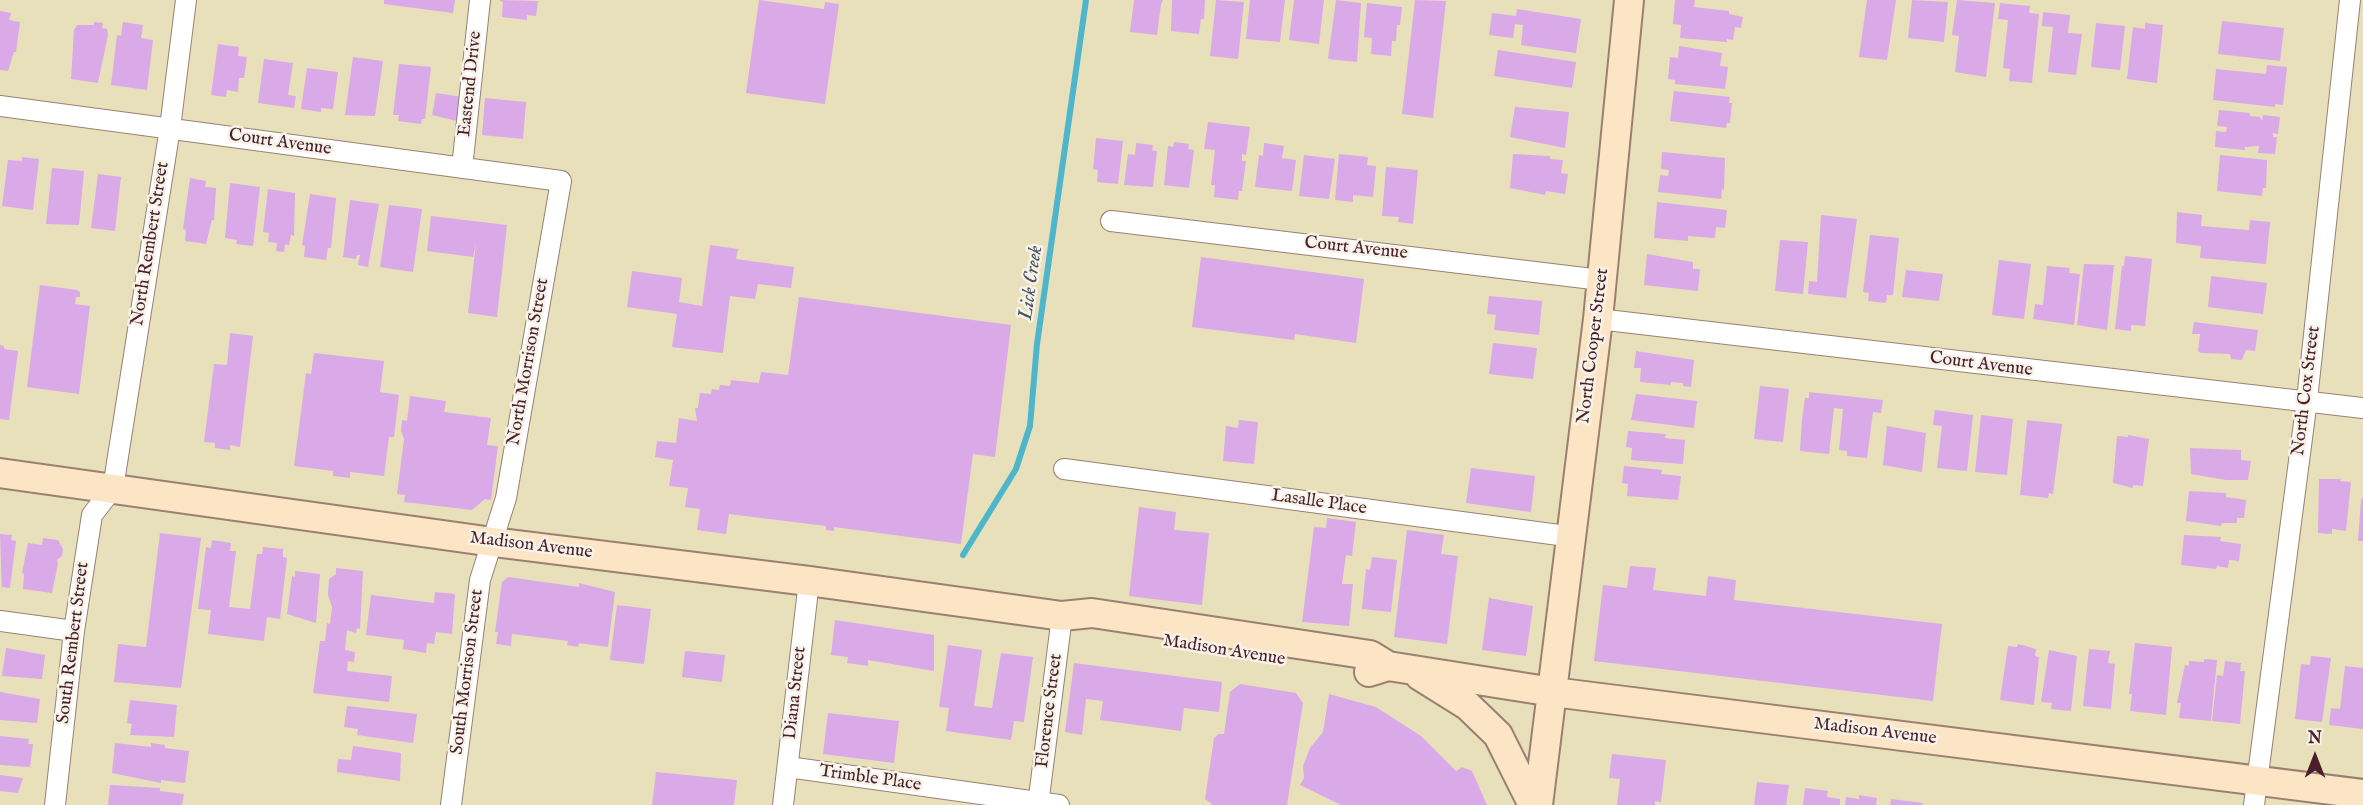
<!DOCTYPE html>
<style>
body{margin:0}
#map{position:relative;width:2363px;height:805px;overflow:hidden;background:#e8e0bb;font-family:"IM FELL English",serif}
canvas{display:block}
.north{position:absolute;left:2285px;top:727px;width:60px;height:60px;-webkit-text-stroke:4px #f7f3e8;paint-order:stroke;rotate:0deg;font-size:16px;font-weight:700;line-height:24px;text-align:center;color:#4a1f2b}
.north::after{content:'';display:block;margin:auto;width:21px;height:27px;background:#4a1f2b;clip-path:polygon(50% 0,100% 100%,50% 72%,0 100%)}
</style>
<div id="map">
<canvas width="2363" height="805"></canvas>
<div class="north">N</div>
</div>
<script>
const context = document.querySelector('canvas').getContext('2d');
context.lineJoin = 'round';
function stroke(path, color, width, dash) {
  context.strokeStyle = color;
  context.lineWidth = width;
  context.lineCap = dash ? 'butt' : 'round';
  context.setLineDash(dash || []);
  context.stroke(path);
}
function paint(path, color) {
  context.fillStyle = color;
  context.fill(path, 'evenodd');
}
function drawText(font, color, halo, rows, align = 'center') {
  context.font = font + ' "IM FELL English",serif';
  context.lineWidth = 5;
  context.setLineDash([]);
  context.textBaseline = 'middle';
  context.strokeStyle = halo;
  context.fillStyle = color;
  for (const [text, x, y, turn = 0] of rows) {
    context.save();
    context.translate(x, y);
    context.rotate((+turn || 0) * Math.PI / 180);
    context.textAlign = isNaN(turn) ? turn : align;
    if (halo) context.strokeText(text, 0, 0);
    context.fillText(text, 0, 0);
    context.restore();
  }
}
const stream = new Path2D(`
 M963,555L1016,469L1030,426L1037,344L1086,0`);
const building = new Path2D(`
 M384,0H455L453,13L384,4Z
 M499,0L538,1L536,16L527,15V20L502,17L503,2Z
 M759,0L824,9L825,2L839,4L825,104L746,93Z
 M1134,0H1163L1161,4L1157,35L1130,32Z
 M1172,0H1205L1204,19H1201L1199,34L1171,31Z
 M1216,0L1244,2L1238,59L1210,56Z
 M1250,0H1285L1280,42L1246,39Z
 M1294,0H1324L1319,44L1289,40Z
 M1336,0L1361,3L1357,62L1328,59Z
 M1415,0L1446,1L1433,118L1402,114Z
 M1675,0H1695L1694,7L1729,11V14L1743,17L1741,28L1735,27L1733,40L1727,39V42L1680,38L1681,25L1673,24Z
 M1867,0H1896L1887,60L1859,57Z
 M1912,0L1948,2L1944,42L1908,38Z
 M1957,0L1995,3L1986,77L1955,72L1959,36L1952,35Z
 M1367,3L1402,7L1400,25H1397L1396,41H1392L1391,56L1371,54L1372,38L1364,37Z
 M2000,3L2030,6L2029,13L2039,14L2032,83L2009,81L2010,69L2003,68L2008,20L1998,19Z
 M1517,9L1581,19L1576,53L1521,45L1523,25L1515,24L1513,38L1489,35L1492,13L1516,16Z
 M0,11L11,13L9,20L20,22L16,52H14L8,71L0,70Z
 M2043,12L2070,15L2068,33L2082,34L2076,75L2048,72L2053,27L2042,26Z
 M2222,21L2284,28L2280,61L2218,54Z
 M94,22L103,23L102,28L107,29L108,35L98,83L71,79L74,30L77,25H94Z
 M123,22L143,25L141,38L153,40L147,90L111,85L117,35L121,36Z
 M2096,23L2125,26L2120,70L2091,67Z
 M2145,23L2163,25L2157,83L2127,79L2133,27L2145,29Z
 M218,44L239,47L238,56L247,57L244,78H239L238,92L227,90L226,97L211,95Z
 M1679,46L1722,53L1720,66L1728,67L1725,89L1675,84V80L1668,79L1670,57L1678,58Z
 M1498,50L1576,62L1572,88L1494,76Z
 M353,57L383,61L375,116L345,115Z
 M264,59L293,63L288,95L296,96L294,108L258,103Z
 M399,64L431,67L425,119H422L421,124L398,121L399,115H393Z
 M2267,65L2287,67L2283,105L2275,104V107L2213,100L2216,69L2266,74Z
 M307,68L338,72L333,109L321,108V112L301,109Z
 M1674,91L1730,97L1729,103H1732L1730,123H1727L1726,128L1670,121Z
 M436,93L463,97L461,122L432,115Z
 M485,98L526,102L523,139L482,135Z
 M1515,107L1569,112L1565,148L1510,137Z
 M2219,110L2250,113V116L2260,117L2262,121L2263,115L2280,117L2278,134L2273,133V137H2277L2275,154L2258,153L2259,146L2245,147V150L2215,147L2216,131L2226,132L2227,127L2217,126Z
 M1208,122L1250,127L1246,155L1242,154V161H1246L1242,191H1239L1238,200L1214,197L1215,185H1211L1215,150L1204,149Z
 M1096,138L1123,141L1118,184L1097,182L1098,170L1093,169Z
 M1174,142L1189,144L1188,149L1194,150L1189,188L1164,185L1168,146L1173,147Z
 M1136,143L1153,145L1152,150L1157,151L1153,187L1124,185L1128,154L1135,155Z
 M1264,143L1284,146L1282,158L1296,160L1292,191L1255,187L1259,155L1263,156Z
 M1662,152L1725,158L1724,190L1722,189L1721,199L1658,192L1660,175L1668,176L1669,170L1661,169Z
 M1339,154L1368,157L1367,165L1376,166L1373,197L1353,195V202L1335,200Z
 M1513,154L1550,156V159L1563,160L1561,173L1568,174L1565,194L1546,191L1545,195L1510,188Z
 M1304,155L1335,159L1329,199L1299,196Z
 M2220,155L2267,160L2266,188H2263L2262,196L2217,191Z
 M22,157L39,159L33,210L2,206L8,160L22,161Z
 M1386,167L1418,170L1413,224L1398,222L1399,217L1382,216Z
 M52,168L84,171L79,225L46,224Z
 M98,174L121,177L115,231L91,228Z
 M190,178L206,181L205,187L216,188L214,220H212L206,244L185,241L186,230L183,229Z
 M230,183L260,187L253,246L236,244L237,240L225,238Z
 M268,189L295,193L294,236L291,235L289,245L285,244L284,252L276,251L277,243L268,242L269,233L263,232Z
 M310,194L336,198L331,248H328L326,260L304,257L305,246L302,245Z
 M350,200L379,204L368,267L358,265L360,255H357L356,259L343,257Z
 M1657,202L1727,210L1725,228L1716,227L1715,238L1688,236V241L1654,238Z
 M389,205L422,209L413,272L380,267Z
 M2177,212L2202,215L2201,226L2249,230L2250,220L2270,222L2266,264L2200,258L2201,246L2176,243Z
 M1821,215L1857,219L1846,298L1808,294L1809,281L1817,282Z
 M431,216L507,225L497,317L468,313L476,243L473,257L427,251Z
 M1870,235L1899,238L1893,295H1887L1886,303L1868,301L1869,293L1863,292Z
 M1780,240L1808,242L1803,294L1775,291Z
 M710,245L738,249L736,259L794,267L791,288L758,284L755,299L730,296L723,353L672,347L677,314L627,307L632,271L682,278L679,302L702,306Z
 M1647,254L1693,262V269H1700L1698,291L1644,285Z
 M2125,256L2152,259L2145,326L2131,325V331L2115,329L2122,266H2124Z
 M1201,257L1364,279L1356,343L1295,334L1294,340L1192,327Z
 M1999,260L2031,264L2024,319L1992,315Z
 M2084,264L2114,265L2107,330L2077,325Z
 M2047,266L2070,268L2069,273L2080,274L2074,325L2033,319L2035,304L2043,305Z
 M1906,270L1943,274L1939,301L1902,297Z
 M2211,276L2267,283L2263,314L2208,307Z
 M40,285L77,290L80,292V297H76L75,304L90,306L79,394L27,387Z
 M1489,296L1542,301L1539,335L1494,330L1496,315L1487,314Z
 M799,297L1011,325L995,457L973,454L961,544L834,527V531L826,530V526L729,514L726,534L697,530L700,509L685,507L688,488L669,486L673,460L655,457L657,441L676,443L679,418L697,421L695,408H698L700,393L711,394L712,389L719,390L720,385L730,386L731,380L759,383L761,372L788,375Z
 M2194,322L2258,330L2255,351L2246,350L2242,360L2231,359L2230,354L2201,353L2198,351L2200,334H2192Z
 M230,333L253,336L240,447L230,445V450L215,448V443L204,442L214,364L227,365Z
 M1493,343L1537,348L1533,379L1489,374Z
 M0,345L4,346V349L18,351L9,420L0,419Z
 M1636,351L1694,360L1691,387L1683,386V383L1671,382V385L1640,382L1641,368H1634Z
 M314,353L384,361L380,392L399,395L394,437H389L384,476L350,472V478L333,476V471L294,466L306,373L311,374Z
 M1760,386L1789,389L1783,442L1754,439Z
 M1809,392L1883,400L1881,413L1873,412L1867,458L1847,456V451L1839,450L1843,409L1834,408L1829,454L1800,451L1802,419L1805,398H1809Z
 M1636,394L1697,401L1694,428L1631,420Z
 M410,396L446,401L444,412L491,418L487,445L498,446L491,500L485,499L472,510L404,502L405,495L397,494L404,439L401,431L402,420L407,421Z
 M1935,410L1973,415L1967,471L1937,468L1942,426L1933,425Z
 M1981,415L2013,419L2007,475L1975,472Z
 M1239,420L1258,422L1254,464L1223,461L1226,426L1238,428Z
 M2027,420L2062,424L2053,494L2049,493L2048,498L2020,495Z
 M1887,426L1926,433L1922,472L1883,465Z
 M1628,431L1666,434L1665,438L1685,440L1683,464L1631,460L1632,448L1626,447Z
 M2128,435L2149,439L2143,486L2133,485V488L2113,483L2117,436L2128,437Z
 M2190,448L2241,450V460L2251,461L2248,480H2226L2191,474Z
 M1624,466L1662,470L1661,474L1681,476L1678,500L1627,496L1628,484L1622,483Z
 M1471,468L1535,476L1531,512L1466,503Z
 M2319,479H2341L2340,481L2351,482L2346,531L2332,529V534L2318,533Z
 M2189,491L2226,493V497L2246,500L2244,518H2237V523H2222L2221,526L2186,521Z
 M2361,499H2363V541H2358Z
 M1139,507L1176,512L1174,530L1209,533L1202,605L1129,596Z
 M1327,518L1356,522L1352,556L1346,555L1342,584H1353L1349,626L1302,622L1314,527L1326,528Z
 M1407,530L1444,535L1441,554L1458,556L1447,644L1394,637Z
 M160,533L201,538L181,688L114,682L118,644L146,647Z
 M0,534L12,535L11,540L16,541L10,588L2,587V596Z
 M2184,535L2221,537L2220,541L2241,544L2239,561L2229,560L2228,568L2217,566L2216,569L2181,565Z
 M43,538L58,540L63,549L62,556L57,560L58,564L52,593L23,589L24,574L22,573L28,543L42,545Z
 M212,540L231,543L230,551H236L229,607L250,609L257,554H262L263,547L283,549V557L287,558L280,619L267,617L264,641L208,634L211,610L198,609L206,547L211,548Z
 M1372,557L1397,560L1391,612L1362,609L1366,569L1370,570Z
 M1630,566L1656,568L1653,590L1706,596L1708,576L1736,580L1734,600L1942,624L1933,701L1594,661L1603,585L1627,588Z
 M336,568L363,571L360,629L357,628L356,633L347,630L345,650L355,652L354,662L348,661L347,671L392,676L389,702L313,693L320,641H325L327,623L330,624L332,607L328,595L329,579L336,574Z
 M295,571L320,574L316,623L287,614L292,576L295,577Z
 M508,577L579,587V583L615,592L608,647L579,643L578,647L567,645L568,641L512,634L511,646L496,644L498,632H495L502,582Z
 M435,592L455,594L452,634L436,632L434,644L427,643L426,653L403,649L404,640L366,635L371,595L434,603Z
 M1489,598L1533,606L1526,656L1482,650Z
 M617,605L651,609L644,664L610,660Z
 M835,620L934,635V671L868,660V666L847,663L848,657L831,655Z
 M2135,643L2172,647L2166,715L2130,711L2132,694H2129Z
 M2018,644L2036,649L2035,656L2039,657L2034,705L2000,700L2008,646L2017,647Z
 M948,645L982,650L974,706L992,708L1001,653L1033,657L1024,722L1014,721L1011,740L946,731L949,708L939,707Z
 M6,648L45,655L42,679L2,676Z
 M2089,649L2110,651L2108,663L2115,664L2111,709L2083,706Z
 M2049,650L2077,656L2071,711L2051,709L2052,703L2041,702Z
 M685,651L725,655L722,682L682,677Z
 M2311,656L2331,658L2322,722L2295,719L2301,664L2310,665Z
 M2204,659L2217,660L2211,721L2179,718L2181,703H2177L2185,665L2189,666V661L2204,662Z
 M2225,661L2241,663L2240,671H2245L2240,724L2212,721L2217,675L2223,676Z
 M1074,663L1222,682L1219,712L1184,708L1181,731L1100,720L1103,701L1086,699L1082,735L1065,732Z
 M2345,666L2363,668V729L2329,725L2331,708L2340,709Z
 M1240,684L1296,693L1303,703L1287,805H1213L1205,799L1214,738L1219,734H1224L1230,692Z
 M0,692L40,699L37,723L0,720Z
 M1329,694L1376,707L1421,736L1456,771L1462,767L1472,771L1487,805H1341L1300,785L1304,778L1303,766L1310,748L1323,732Z
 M130,700L177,705L174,737L130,735L132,724L127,723Z
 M347,706L417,714L413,743L357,735L358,729L344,727Z
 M828,713L899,721L894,763L823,754Z
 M0,736L29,739L28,744H33L30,767L0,765Z
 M115,743L151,747V743L165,745V748L189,751L185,783L161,780V783L112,773Z
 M353,746L401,753L400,781L337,772L338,759L351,760Z
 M1612,754L1666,760L1661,802L1655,801V805H1617L1620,779L1609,778Z
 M656,772L737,780L734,805H652Z
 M0,775L23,778L18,793L0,791Z
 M1757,782L1789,785L1786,805H1754Z
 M110,785L160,788V791L184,794L182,805H108Z
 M1805,788L1828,791L1827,797L1840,799V805H1803Z
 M1859,795L1877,798L1876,805H1845L1846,797L1859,799Z
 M1891,799L1923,803L1922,805H1890Z`);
const street = new Path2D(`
 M0,106L561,181L506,498L480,580L451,805
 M462,168L480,0
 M1111,221L1601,280
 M1598,319L2363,408
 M1064,469L1574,537
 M0,621L74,631
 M788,767L1059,805
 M55,805L74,631L92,515L113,488L170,128L186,0
 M783,805L809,581
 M1038,805L1062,616
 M2254,805L2307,400L2350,0`);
const secondary = new Path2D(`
 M0,473L493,542L809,581L1062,616L1092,613L1370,655L1388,666
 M1369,672L1388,666L1407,669L1553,692L2363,794
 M1420,676L1468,706L1498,735L1533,805
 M1538,805L1598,319L1629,0`);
const streetNames = [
 ["Eastend Drive",471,84,-84],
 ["Court Avenue",280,143,8],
 ["North Rembert Street",151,244,-81],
 ["Court Avenue",1356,249,6],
 ["North Cooper Street",1594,346,-83],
 ["North Morrison Street",529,362,-80],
 ["Court Avenue",1981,365,7],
 ["North Cox Street",2307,391,-83],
 ["Lasalle Place",1319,503,8],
 ["Madison Avenue",531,546,7],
 ["South Rembert Street",74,643,-83],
 ["Madison Avenue",1224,651,9],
 ["South Morrison Street",468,672,-83],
 ["Diana Street",796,693,-84],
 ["Florence Street",1050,711,-83],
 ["Madison Avenue",1875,732,7],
 ["Trimble Place",870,779,8]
];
const waterNames = [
 ["Lick Creek",1032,283,-82]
];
stroke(stream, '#4db6cb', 6);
paint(building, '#daa9e7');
stroke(street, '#998073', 22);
stroke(secondary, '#998073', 32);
stroke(street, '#fff', 20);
stroke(secondary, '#fce5c4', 28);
drawText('18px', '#4a1f2b', '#f7f3e8', streetNames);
drawText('italic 20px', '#4b5463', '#f7f3e8', waterNames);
</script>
